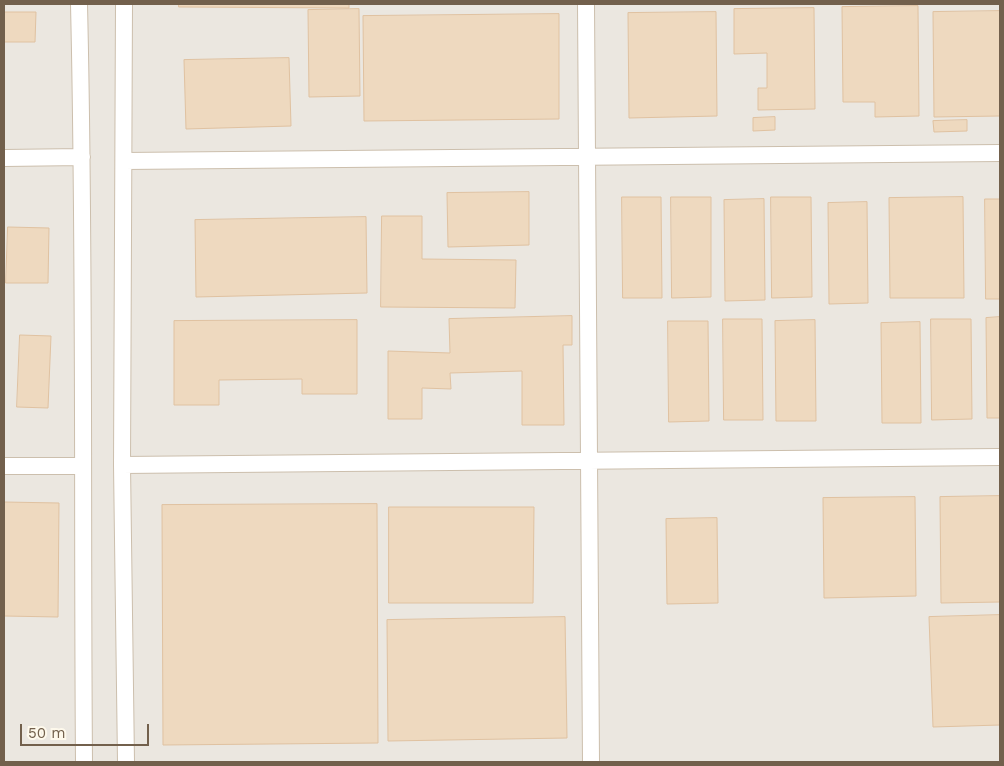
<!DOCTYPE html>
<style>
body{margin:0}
#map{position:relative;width:1004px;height:766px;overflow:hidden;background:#fbf6e6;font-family:"Work Sans",sans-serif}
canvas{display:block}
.frame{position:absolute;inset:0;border:5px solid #72604c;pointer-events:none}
.scale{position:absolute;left:20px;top:724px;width:129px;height:22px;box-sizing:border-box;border:2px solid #72604c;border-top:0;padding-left:6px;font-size:15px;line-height:18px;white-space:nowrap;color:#72604c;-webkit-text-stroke:4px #fef9ec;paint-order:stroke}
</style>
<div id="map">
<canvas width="1004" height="766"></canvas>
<div class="frame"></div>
<div class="scale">50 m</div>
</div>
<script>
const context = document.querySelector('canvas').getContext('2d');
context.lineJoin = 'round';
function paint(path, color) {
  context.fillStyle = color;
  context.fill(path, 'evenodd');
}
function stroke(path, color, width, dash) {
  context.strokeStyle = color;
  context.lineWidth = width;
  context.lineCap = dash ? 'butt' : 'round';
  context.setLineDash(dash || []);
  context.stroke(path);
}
const industrial = new Path2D(`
 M4,4H1000V762H4Z`);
const building = new Path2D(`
 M179,4H349V8L179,7Z
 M918,6L919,116L875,117V102H843L842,7Z
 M814,8L815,109L758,110V88H767V53L734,54V9Z
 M359,9L360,96L309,97L308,10Z
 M1000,11V116L934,117L933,12Z
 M4,12H36L35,42H4Z
 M716,12L717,116L629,118L628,13Z
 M559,14V119L364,121L363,16Z
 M289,58L291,126L186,129L184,60Z
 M775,117V130L753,131V118Z
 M967,120V131L934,132L933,121Z
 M529,192V245L448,247L447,193Z
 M622,197H661L662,298H623Z
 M671,197H711V297L672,298Z
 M771,197H811L812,297L772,298Z
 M963,197L964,298H890L889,198Z
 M764,199L765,300L725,301L724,200Z
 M985,199H1000V299H986Z
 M867,202L868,303L829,304L828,203Z
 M382,216H422V259L516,260L515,308L381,307Z
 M366,217L367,293L196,297L195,220Z
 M8,227L49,228L48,283H6Z
 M572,316V345H563L564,425H522V371L450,373L451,389L422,388V419H388V351L450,353L449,319Z
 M1000,317V418H987L986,318Z
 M723,319H762L763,420H724Z
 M931,319H971L972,419L932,420Z
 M357,320V394H302V379L219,380V405H174V321Z
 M815,320L816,421H776L775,321Z
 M668,321H708L709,421L669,422Z
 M920,322L921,423H882L881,323Z
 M20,335L51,336L48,408L17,407Z
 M1000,496V602L941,603L940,497Z
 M915,497L916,596L824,598L823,498Z
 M4,502L59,503L58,617L4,616Z
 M377,504L378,743L163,745L162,505Z
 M389,507H534L533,603H389Z
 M717,518L718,603L667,604L666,519Z
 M1000,615V725L933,727L929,617Z
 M565,617L567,738L388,741L387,620Z`);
const minor = new Path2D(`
 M79,4C85,256 82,509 84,762
 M124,4L122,465L126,762
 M586,4L591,762
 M4,158L82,157
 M124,161L1000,153
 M122,465L1000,457
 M4,466H81`);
paint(industrial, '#ebe7e0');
paint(building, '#eed9bf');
stroke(building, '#e0c2a1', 1);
stroke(minor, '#ccbfad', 18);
stroke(minor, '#fff', 16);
</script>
